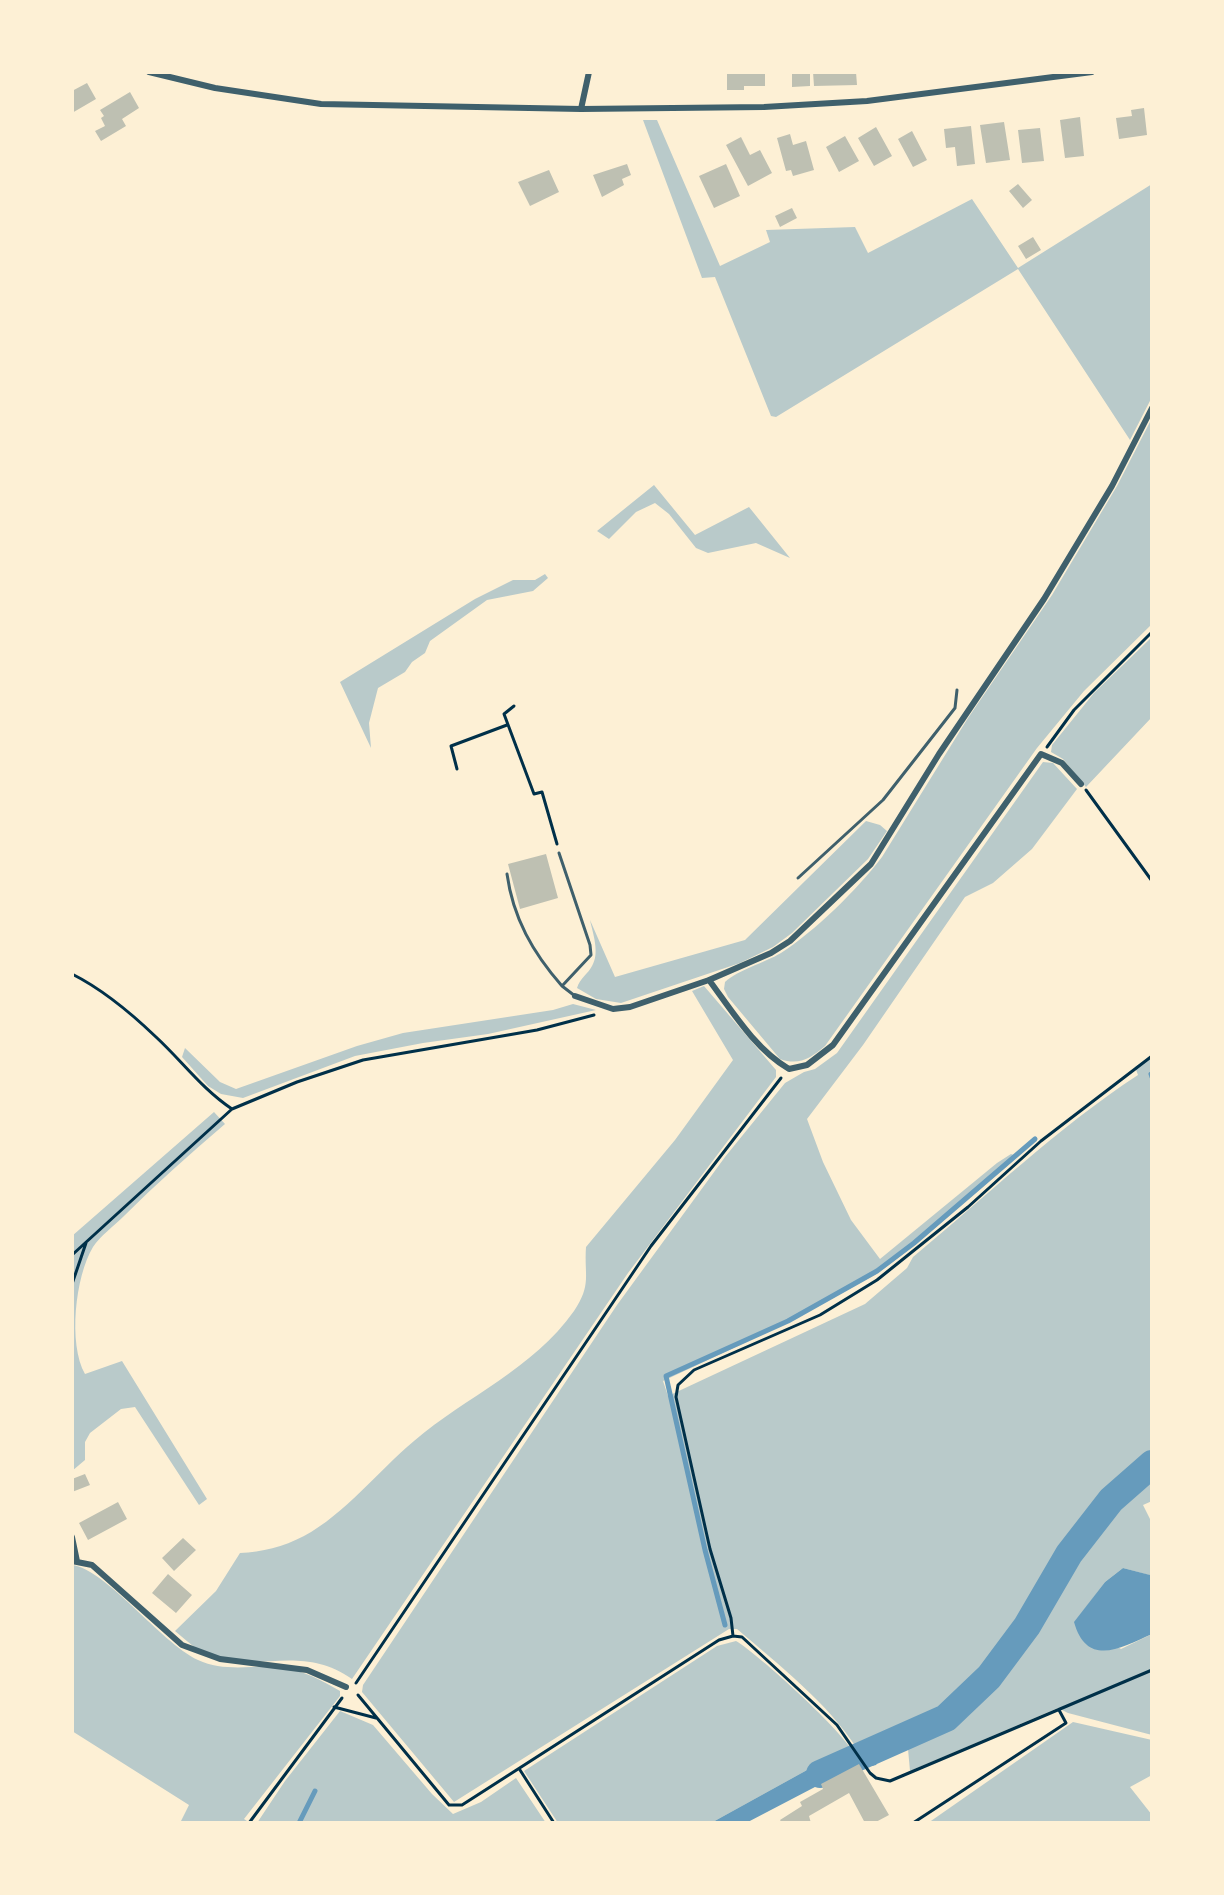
<!DOCTYPE html>
<style>
body{margin:0}
#map{position:relative;width:1224px;height:1895px;overflow:hidden;background:#fdf0d5;font-family:"Golos Text",sans-serif}
canvas{display:block}
.frame{position:absolute;inset:0;border:74px solid #fdf0d5;pointer-events:none}
</style>
<div id="map">
<canvas width="1224" height="1895"></canvas>
<div class="frame"></div>
</div>
<script>
const context = document.querySelector('canvas').getContext('2d');
context.lineJoin = 'round';
function paint(path, color) {
  context.fillStyle = color;
  context.fill(path, 'evenodd');
}
function stroke(path, color, width, dash) {
  context.strokeStyle = color;
  context.lineWidth = width;
  context.lineCap = dash ? 'butt' : 'round';
  context.setLineDash(dash || []);
  context.stroke(path);
}
const green = new Path2D(`
 M643,120H657L720,266L770,242L766,230L855,227L868,253L972,199L1018,268L1152,184V397L1130,440L1018,269L776,417L771,416L715,277L702,278Z
 M1152,418V624L1084,691L1037,748L825,1046C811,1058 799,1066 780,1059L728,997L724,989L725,982C738,970 764,963 781,953C815,931 857,890 882,857L968,718L1052,595L1117,486Z
 M654,485L695,535L749,507L790,558L756,543L708,553L696,548L669,514L655,503L636,512L609,539L597,531Z
 M545,574L548,578L533,591L487,600L430,641L425,653L412,662L405,672L378,688L369,723L371,748L340,682L475,599L513,580H535Z
 M1152,637V717L1086,787L1063,759L1051,752L1052,745L1094,693Z
 M1043,762L1053,763L1077,789L1032,849L993,883L965,897L863,1045L807,1119L823,1162L851,1220L880,1259L997,1163L1011,1154L1016,1156L1007,1166L915,1245L878,1273L789,1322L663,1381L668,1396L865,1304L907,1268L913,1257C988,1195 1057,1128 1138,1075L1135,1067L1152,1056V1455L1125,1477L1089,1513L1066,1546L1025,1616L974,1685L931,1717L864,1744L858,1750C828,1703 779,1665 737,1629H729L454,1802L362,1692L363,1685L617,1305L725,1157L785,1083L804,1072L815,1069L837,1053Z
 M866,821L880,825L887,831L868,859L792,933L773,947L740,963L621,1003L596,999L577,988C580,978 588,974 592,966C600,953 593,934 590,920L615,977L745,940Z
 M704,986L776,1070V1077L628,1273L352,1679C301,1644 261,1673 211,1656C197,1651 186,1640 175,1631L216,1591L240,1553C262,1552 283,1547 304,1536C345,1514 378,1471 414,1441C467,1396 533,1369 574,1311C592,1284 584,1276 586,1247L675,1140L733,1060L692,991Z
 M573,1004L596,1010L488,1034L423,1043L355,1056L243,1098L221,1094L208,1086L182,1057L185,1048L220,1082L236,1089L357,1046L403,1033L553,1010Z
 M214,1112L225,1124C190,1154 156,1184 124,1216C114,1226 100,1236 93,1247C75,1277 68,1344 85,1374L122,1361L207,1499L199,1505L135,1407L121,1409L90,1433L85,1442V1460L72,1471V1236Z
 M1152,1478V1501L1143,1505L1152,1523V1579L1149,1575L1123,1568L1105,1582L1075,1622L1121,1649L1152,1634V1735L1068,1713L1058,1708L910,1771L908,1749L937,1736L968,1716L1039,1628L1110,1513Z
 M72,1565C106,1569 160,1642 198,1660C225,1673 255,1664 283,1668C305,1671 321,1680 340,1691V1696L244,1819L250,1823H180L189,1805L72,1731Z
 M736,1641C757,1653 846,1734 854,1754L836,1763L828,1762L827,1759L711,1823H558L524,1771L717,1646Z
 M340,1711L373,1725L432,1794L453,1814L481,1802L516,1778L546,1823H257L285,1781Z
 M1073,1722L1152,1740V1775L1130,1787L1152,1815V1823H928Z`);
const water = new Path2D(`
 M1123,1568L1150,1575L1152,1579V1634C1121,1648 1087,1668 1074,1622L1105,1582Z
 M931,1717L937,1736L879,1760L876,1765L872,1766L870,1761L864,1762L858,1750L864,1744Z
 M854,1754L859,1764L746,1823H711L827,1759L828,1762L834,1760L836,1763Z`);
const stream = new Path2D(`
 M1151,1074L1152,1077
 M725,1625L705,1550L666,1376L788,1321L877,1271L914,1243L1035,1139
 M299,1823L315,1791`);
const river = new Path2D(`
 M820,1774L946,1718L989,1677L1027,1626L1069,1554L1111,1500L1152,1464`);
const building = new Path2D(`
 M727,72H765V86H744V90H727Z
 M810,72V86L792,87V73Z
 M813,72H856L857,85L814,86Z
 M87,83L96,99L72,113V91Z
 M130,92L139,108L122,119L126,126L101,141L95,131L105,126L101,118L104,116L100,110Z
 M1144,108L1147,135L1119,139L1116,118L1132,116L1131,110Z
 M1080,117L1084,156L1065,158L1060,120Z
 M1004,122L1010,160L986,163L980,125Z
 M971,126L975,164L957,166L955,147L946,148L944,129Z
 M876,127L892,156L874,166L858,138Z
 M1040,128L1044,161L1022,163L1018,130Z
 M912,131L927,160L913,167L898,139Z
 M790,134L793,145L806,141L814,170L793,176L791,170L786,171L777,138Z
 M845,136L859,161L839,172L826,147Z
 M741,137L750,155L760,150L772,173L748,186L726,145Z
 M627,164L631,175L622,179L624,185L602,197L593,175Z
 M726,164L740,196L714,208L699,176Z
 M549,170L559,192L530,206L518,182Z
 M1018,184L1032,200L1023,208L1009,191Z
 M792,208L797,218L780,227L775,216Z
 M1033,237L1041,250L1026,259L1018,246Z
 M546,854L558,898L520,909L508,864Z
 M85,1474L90,1485L72,1492V1479Z
 M118,1502L127,1519L88,1540L79,1523Z
 M183,1538L196,1550L174,1571L162,1558Z
 M168,1574L192,1595L176,1613L152,1593Z
 M859,1764L889,1815L874,1823H865L849,1793L809,1816L811,1823H782L780,1820L802,1806L800,1802L823,1789L821,1784Z`);
const path = new Path2D(`
 M514,706L504,714L534,794L542,792L557,844
 M1047,747L1074,710L1152,632
 M457,769L451,746L507,725
 M1086,790L1152,881
 M72,974C102,989 132,1014 156,1037C182,1061 202,1089 232,1109
 M72,1255L232,1109L297,1082L363,1060L537,1030L594,1015
 M72,1284L86,1243
 M733,1636L731,1618L710,1549L676,1397L678,1385L694,1370L820,1315L877,1280L968,1207L1041,1141L1152,1056
 M356,1683L651,1246L781,1078
 M358,1695L449,1805H462L719,1640L733,1636L742,1637L837,1725L870,1773L876,1778L890,1781L1152,1670
 M334,1707L376,1718
 M520,1770L554,1823
 M249,1823L342,1698
 M913,1823L1066,1723L1059,1710`);
const service = new Path2D(`
 M559,853L590,945L591,955L562,986L575,996
 M507,874C513,918 533,953 562,986
 M798,878L883,800L955,708L957,690`);
const minor = new Path2D(`
 M149,72L215,88L321,104L581,109L764,107L867,101L1092,72
 M581,109L589,72
 M709,980C732,1011 755,1049 789,1069L807,1065L833,1045L1041,754L1062,763L1081,784
 M575,996L613,1009L630,1007L709,980L771,953L790,941L871,864L939,754L1044,599L1112,486L1152,408
 M72,1537L77,1561
 M72,1561L92,1565L182,1645L220,1659L307,1670L346,1687`);
paint(green, '#b9caca');
paint(water, '#669bbc');
stroke(stream, '#669bbc', 5);
stroke(river, '#669bbc', 28);
paint(building, '#bec0b2');
stroke(path, '#003049', 3);
stroke(service, '#3f606c', 3);
stroke(minor, '#3f606c', 6);
</script>
